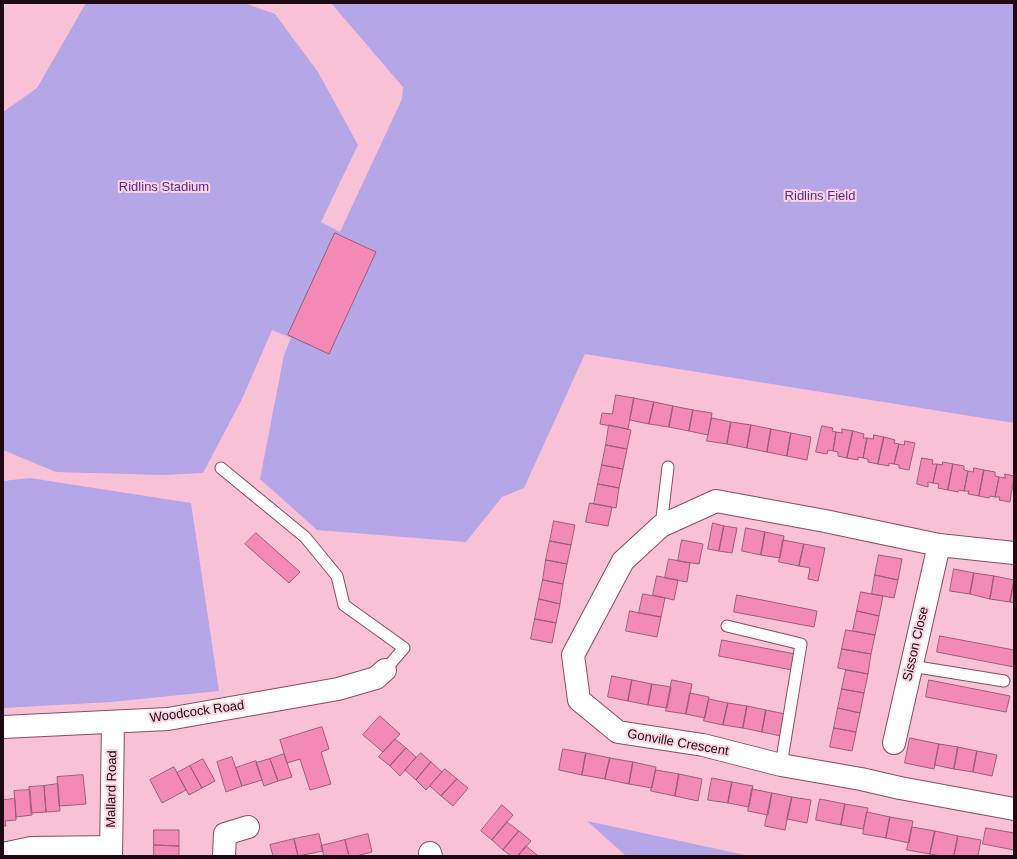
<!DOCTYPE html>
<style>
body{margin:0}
#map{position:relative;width:1017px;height:859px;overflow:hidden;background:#f9c1d6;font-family:Arial,sans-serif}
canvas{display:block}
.frame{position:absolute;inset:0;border:4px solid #1e0812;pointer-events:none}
</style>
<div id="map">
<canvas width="1017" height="859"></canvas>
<div class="frame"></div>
</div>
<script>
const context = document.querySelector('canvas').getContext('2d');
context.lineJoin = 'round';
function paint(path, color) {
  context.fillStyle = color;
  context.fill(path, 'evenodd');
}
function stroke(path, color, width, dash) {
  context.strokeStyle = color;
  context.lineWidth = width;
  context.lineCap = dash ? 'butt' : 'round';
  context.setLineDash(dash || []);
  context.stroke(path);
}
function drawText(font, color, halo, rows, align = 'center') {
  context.font = font + ' Arial,sans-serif';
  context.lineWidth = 4;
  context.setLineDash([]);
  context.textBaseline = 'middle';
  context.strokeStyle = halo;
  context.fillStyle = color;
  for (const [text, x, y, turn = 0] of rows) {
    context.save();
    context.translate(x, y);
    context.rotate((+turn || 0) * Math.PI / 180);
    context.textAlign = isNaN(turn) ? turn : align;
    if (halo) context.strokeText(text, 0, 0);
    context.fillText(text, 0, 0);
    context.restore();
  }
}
const green = new Path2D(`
 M86,3H244L275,14L318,72L358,145L321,222L340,232L402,99L403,87L331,3H1014V423L585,354L524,488L502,497L466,542L317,530L260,479L284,355L291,338L272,330L242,399L203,473L163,475L56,472L3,450V112L37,88Z
 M30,478L191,503L219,691L111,702L3,708V481Z
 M587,821L750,856H626Z`);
const building = new Path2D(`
 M335,233L376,252L329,354L288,335Z
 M616,395L634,398L628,429L600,424L602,413L612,414Z
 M634,398L654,402L649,424L630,420Z
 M654,402L673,406L669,427L649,424Z
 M673,406L693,410L689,431L669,427Z
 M693,410L712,413L708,435L689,431Z
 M712,418L731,422L727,444L707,441Z
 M731,422L751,425L747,448L727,444Z
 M609,425L631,430L627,449L606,445Z
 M751,425L771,429L767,452L747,448Z
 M822,426L833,428L832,431L836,432L833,451L828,450L827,454L816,452Z
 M771,429L791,433L787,456L767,452Z
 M842,429L853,431L847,458L838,456V452L833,451L836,432L842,433Z
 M853,431L864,434L863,438H867L863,458L858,457V460L847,458Z
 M791,433L811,437L807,460L787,456Z
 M874,435L884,437L878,464L868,462V459L863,458L867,438L873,439Z
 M884,437L895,440L894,443L899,444L894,464L889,463V466L878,464Z
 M905,441L915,443L909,470L899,468V465L894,464L899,444L904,445Z
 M606,445L627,449L623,469L602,465Z
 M922,458L933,460L932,464H937L933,483L928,482V487L917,484Z
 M943,462L953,464L948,490L938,488L939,484L933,483L937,464L942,465Z
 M953,464L964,466V470L968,471L964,491L959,490L958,492L948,490Z
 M602,465L623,469L619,488L598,484Z
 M974,468L984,470L979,496L968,494L969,491H964L968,471L973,472Z
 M984,470L995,472V476L999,477L995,497L990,496L989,498L979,496Z
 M1005,474L1014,476L1010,502L999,500L1000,497H995L999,477L1005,478Z
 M598,484L619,488L616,508L594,504Z
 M590,503L612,507L608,526L586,522Z
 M554,521L575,525L571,545L550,541Z
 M713,523L724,526L719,551L708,549Z
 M724,526L737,528L732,553L719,551Z
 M746,528L765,532L761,555L742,551Z
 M765,532L784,536L780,558L761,555Z
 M256,533L300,572L289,583L245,544Z
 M682,540L703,544L699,564L678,561Z
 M783,540L804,544L799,566L779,562Z
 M550,541L571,545L567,564L546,560Z
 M804,544L825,548L818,581L808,579L810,568L799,566Z
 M879,555L902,559L898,580L875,575Z
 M669,559L690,563L687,582L665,578Z
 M546,560L567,564L563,584L543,580Z
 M954,569L974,573L970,594L950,591Z
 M974,573L994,576L990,599L970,594Z
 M875,575L898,580L894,598L872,594Z
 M657,576L678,580L674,600L653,595Z
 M994,576L1014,580L1010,602L990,599Z
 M543,580L563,584L560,604L539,599Z
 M1014,581V603L1010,602Z
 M861,592L883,596L879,616L857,611Z
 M643,594L665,598L661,617L639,613Z
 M737,595L817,611L814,627L734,612Z
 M539,599L560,604L556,623L535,619Z
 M630,611L661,617L657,637L626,631Z
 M857,611L879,616L875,635L853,631Z
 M535,619L556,623L552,643L531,639Z
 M846,630L875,635L871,654L842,649Z
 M940,636L1014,650V667L937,652Z
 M722,640L795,654L792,670L719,656Z
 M842,649L871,654L868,674L838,668Z
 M846,670L868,674L864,693L842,689Z
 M612,676L632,680L628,701L608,697Z
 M632,680L652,684L648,705L628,701Z
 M672,680L692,684L686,714L666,711Z
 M929,680L1010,696L1006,712L926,697Z
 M652,684L671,687L667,708L648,705Z
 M842,689L864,693L860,713L838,708Z
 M690,693L709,697L705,718L686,714Z
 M709,699L728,703L723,725L704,721Z
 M728,703L747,706L743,728L723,725Z
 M747,706L766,710L762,732L743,728Z
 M838,708L860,713L856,732L834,728Z
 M766,710L785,714L781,736L762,732Z
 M380,716L400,734L383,752L363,735Z
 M322,727L329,749L321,752L331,784L310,790L300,759L287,763L280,740Z
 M834,728L856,732L852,751L830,747Z
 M910,738L939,744L934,769L905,763Z
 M395,739L406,748L390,766L379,757Z
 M939,744L958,747L954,769L935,765Z
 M958,747L977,751L973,772L954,769Z
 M406,748L416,757L400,776L390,766Z
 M563,749L586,753L582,775L559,770Z
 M977,751L997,755L992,776L973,772Z
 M421,753L431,762L416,780L405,770Z
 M586,753L610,758L605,779L582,775Z
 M284,754L292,777L278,781L270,759Z
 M232,757L242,786L226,792L217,762Z
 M610,758L633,762L629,784L605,779Z
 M203,759L215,781L202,788L190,766Z
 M270,759L278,781L264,786L256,763Z
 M256,761L262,780L242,786L236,768Z
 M431,762L442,772L426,790L416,780Z
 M633,762L656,767L652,788L629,784Z
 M190,766L202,788L189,795L177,773Z
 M174,767L186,790L162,803L150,780Z
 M445,769L457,779L441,796L430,786Z
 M656,770L679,774L675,796L651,791Z
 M679,774L702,779L698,801L675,796Z
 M83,775L86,804L59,806L57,777Z
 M712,778L732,782L728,803L708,800Z
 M457,779L468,788L453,806L441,796Z
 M732,782L753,786L749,807L728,803Z
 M58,784L60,811L46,812L44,786Z
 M44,786L46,812L31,813L29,787Z
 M752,789L772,793L768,815L748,811Z
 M30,790L32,815L16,817L14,791Z
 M772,793L792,797L785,830L765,826Z
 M792,797L811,800L807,823L787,819Z
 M15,799L16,820L5,821L6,826H3V800Z
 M820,799L845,804L841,825L816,820Z
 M845,804L868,808L863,829L841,825Z
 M502,805L513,815L492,840L481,831Z
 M867,812L890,817L886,838L863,834Z
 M890,817L913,821L909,843L886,838Z
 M507,822L519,831L503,850L492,840Z
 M912,827L935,831L930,854L907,850Z
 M986,828L1014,833V850L983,844Z
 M154,830H179V846L154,845Z
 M519,831L531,841L518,856H511L503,850Z
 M935,831L958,836L954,856H941L930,854Z
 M319,834L323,851L298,856L294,839Z
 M368,834L372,852L356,856H349L345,840Z
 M958,836L981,840L978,856H954Z
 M294,839L298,856H273L270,845Z
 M345,840L349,856H324L321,846Z
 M154,845L179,846V856H154Z
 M526,846L537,855L536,856H518Z`);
const lane = new Path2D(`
 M221,468L305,537L337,576L344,605L404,648L385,670
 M661,526L668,467
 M727,626L801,644L781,765
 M911,666L1004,681`);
const street = new Path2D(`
 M1014,553L939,545L825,521L716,501L661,526L623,561L573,655L579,700L618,732L703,745L781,765L861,779L900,788L1014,809
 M3,727L168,719L338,689L376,678L385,670
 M894,743L939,545
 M430,853L431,856
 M3,854L31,848L111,847
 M111,856L113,722
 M224,856L225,834L248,827`);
const parkNames = [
 ["Ridlins Stadium",164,187],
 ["Ridlins Field",820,196]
];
const streetNames = [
 ["Sisson Close",916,644,-77],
 ["Woodcock Road",197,712,-8],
 ["Gonville Crescent",678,743,10],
 ["Mallard Road",112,789,-89]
];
paint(green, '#b5a6e7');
paint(building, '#f38ab5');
stroke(building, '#9b5e76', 1);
stroke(lane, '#874c64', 13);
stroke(street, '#874c64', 24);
stroke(lane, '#fff', 11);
stroke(street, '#fff', 22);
drawText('13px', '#542d99', '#fdd3e2', parkNames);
drawText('13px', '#1e0812', '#fdd3e2', streetNames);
</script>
